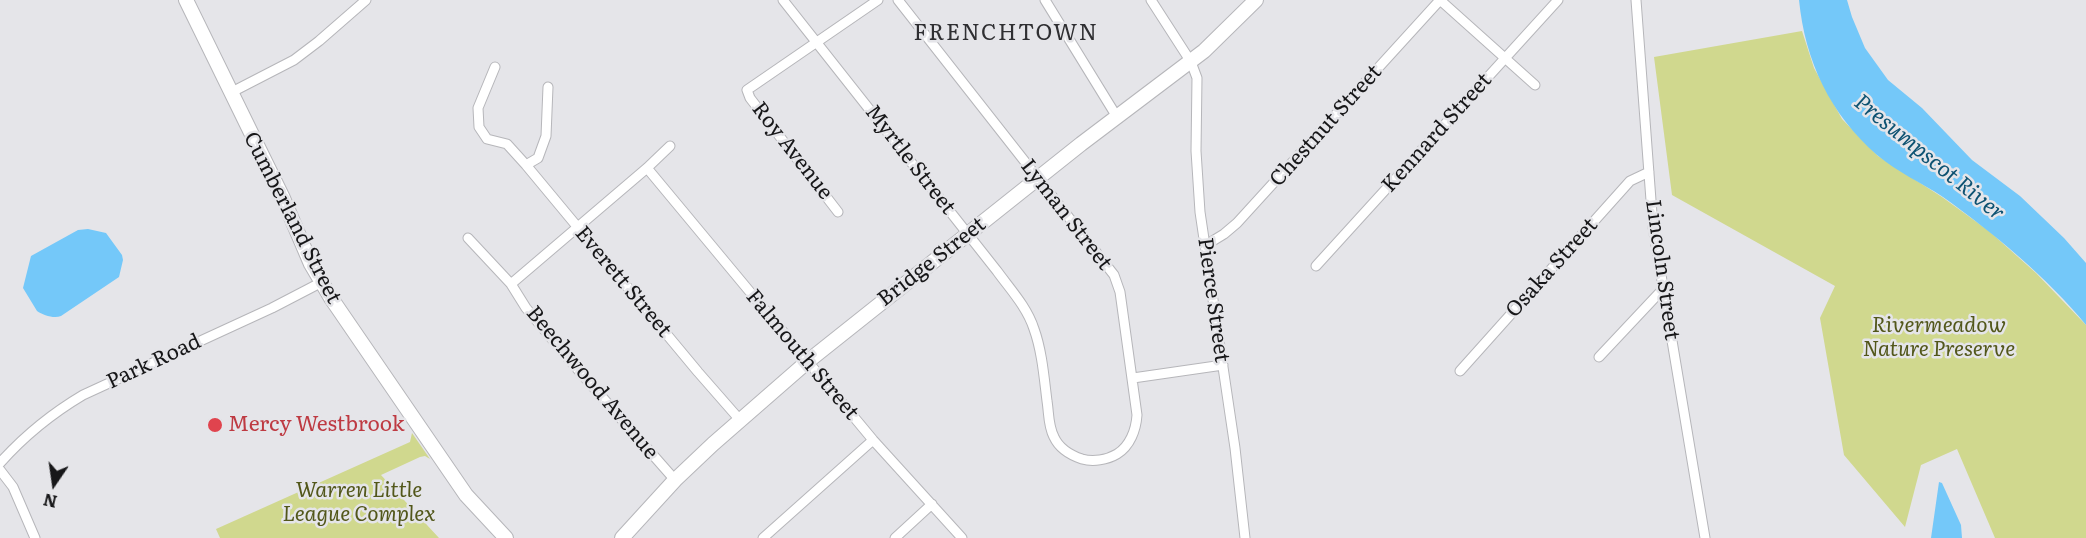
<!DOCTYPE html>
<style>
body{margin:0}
#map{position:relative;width:2086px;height:538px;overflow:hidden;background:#e5e5e9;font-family:Literata,serif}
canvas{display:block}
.north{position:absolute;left:24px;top:454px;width:60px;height:60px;-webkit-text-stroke:4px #e5e5e9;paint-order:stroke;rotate:193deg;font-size:16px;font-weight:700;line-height:24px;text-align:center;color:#171719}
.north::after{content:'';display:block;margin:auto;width:21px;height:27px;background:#171719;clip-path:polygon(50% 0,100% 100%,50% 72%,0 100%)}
</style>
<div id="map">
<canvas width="2086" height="538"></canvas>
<div class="north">N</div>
</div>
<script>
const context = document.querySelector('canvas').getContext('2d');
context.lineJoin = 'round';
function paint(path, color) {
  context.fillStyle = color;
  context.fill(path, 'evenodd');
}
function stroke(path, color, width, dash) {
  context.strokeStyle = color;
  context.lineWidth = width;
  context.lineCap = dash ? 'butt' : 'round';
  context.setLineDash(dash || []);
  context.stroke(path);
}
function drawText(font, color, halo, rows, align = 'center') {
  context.font = font + ' Literata,serif';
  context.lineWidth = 5;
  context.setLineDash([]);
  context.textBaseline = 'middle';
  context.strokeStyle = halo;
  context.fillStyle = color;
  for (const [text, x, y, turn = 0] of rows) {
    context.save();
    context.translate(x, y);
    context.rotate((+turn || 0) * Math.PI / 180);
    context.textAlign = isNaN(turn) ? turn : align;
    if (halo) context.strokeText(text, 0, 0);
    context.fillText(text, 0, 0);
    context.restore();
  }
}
const green = new Path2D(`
 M1802,31L1814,68L1842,119L1878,156L1942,197L1989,231L2036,273L2086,325V538H1995L1957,449L1921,465L1905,527L1844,455L1820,318L1835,286L1672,195L1654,57Z
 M412,433L430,459L425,456L420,457L381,475L439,538H220L216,529L410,442Z`);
const water = new Path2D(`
 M1799,0H1847L1852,17L1865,48L1888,80L1922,108L1972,160L2020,196L2064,238L2086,263V325C2049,279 1991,231 1943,197C1922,183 1897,172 1877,155C1830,114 1805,61 1799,0Z
 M88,229L106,233L122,255L123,260L119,277L61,316C54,319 43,315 37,311L23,288L31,256L78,230Z
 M1939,482L1942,483L1961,525L1962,538H1931Z`);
const street = new Path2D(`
 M783,0L997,271C1010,289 1027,307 1034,329C1042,351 1044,377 1047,401C1049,413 1048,426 1054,437C1059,448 1070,455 1082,459C1093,462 1107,460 1117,454C1130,446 1136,430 1137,415L1120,292L1114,275L898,0
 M1045,0L1117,117
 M1151,0L1191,62L1197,78L1196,151L1200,212L1235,448L1245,538
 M1440,0L1535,85
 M1636,0L1653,227L1705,538
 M495,67L478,108L479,127L487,139L507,144L526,165L698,372L740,420
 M230,93L294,60L319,41L366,0
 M526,165L538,158L546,136L548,87
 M647,168L873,440L962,538
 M838,212L750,98L747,90L878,0
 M468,238L511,284L526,308L573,364L675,480
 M1206,245L1224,234L1237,223L1440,0
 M1316,266L1558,0
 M511,284L647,168L670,146
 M1599,357L1662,290
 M1460,371L1630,181L1649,172
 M1133,378L1223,365
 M0,463C25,435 51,414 83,395L272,308L322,282
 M0,470L13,487L35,538
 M763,538L873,440
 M895,538L932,504`);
const secondary = new Path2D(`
 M186,0L282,196L311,264L331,298L466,495L506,538
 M622,538L675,480L713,444L807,362L1081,144L1204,51L1256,0`);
const markers = [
 [215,425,8,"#e0444e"]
];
const streetNames = [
 ["Chestnut Street",1326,126,-48],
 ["Kennard Street",1437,133,-48],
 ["Roy Avenue",792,151,52],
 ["Myrtle Street",910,160,52],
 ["Lyman Street",1066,215,52],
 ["Cumberland Street",292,218,63],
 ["Bridge Street",932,262,-38],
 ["Osaka Street",1552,268,-48],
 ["Lincoln Street",1662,270,82],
 ["Everett Street",623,282,50],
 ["Pierce Street",1213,300,82],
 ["Falmouth Street",802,355,50],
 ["Park Road",154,362,-25],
 ["Beechwood Avenue",592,383,50]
];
const parkNames = [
 ["Rivermeadow",1939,326],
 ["Nature Preserve",1939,350],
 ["Warren Little",359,491],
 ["League Complex",359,515]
];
const healthNames = [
 ["Mercy Westbrook",228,425]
];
const neighbourhoodNames = [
 ["FRENCHTOWN",1006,34]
];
const waterNames = [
 ["Presumpscot River",1929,158,39]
];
paint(green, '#d0d88e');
paint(water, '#74c8f9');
stroke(street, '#b6b6ba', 11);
stroke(secondary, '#b6b6ba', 16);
stroke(street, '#fff', 9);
stroke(secondary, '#fff', 14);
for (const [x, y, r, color] of markers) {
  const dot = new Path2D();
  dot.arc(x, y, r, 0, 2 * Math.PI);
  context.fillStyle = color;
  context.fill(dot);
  stroke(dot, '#e5e5e9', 2);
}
drawText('21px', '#171719', '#e5e5e9', streetNames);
drawText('italic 21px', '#52571a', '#e5e5e9', parkNames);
drawText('21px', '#be3a42', '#e5e5e9', healthNames, 'left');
context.letterSpacing = '1.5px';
drawText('22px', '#2f2f32', '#e5e5e9', neighbourhoodNames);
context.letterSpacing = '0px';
drawText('italic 22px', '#0d5272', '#e5e5e9', waterNames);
</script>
